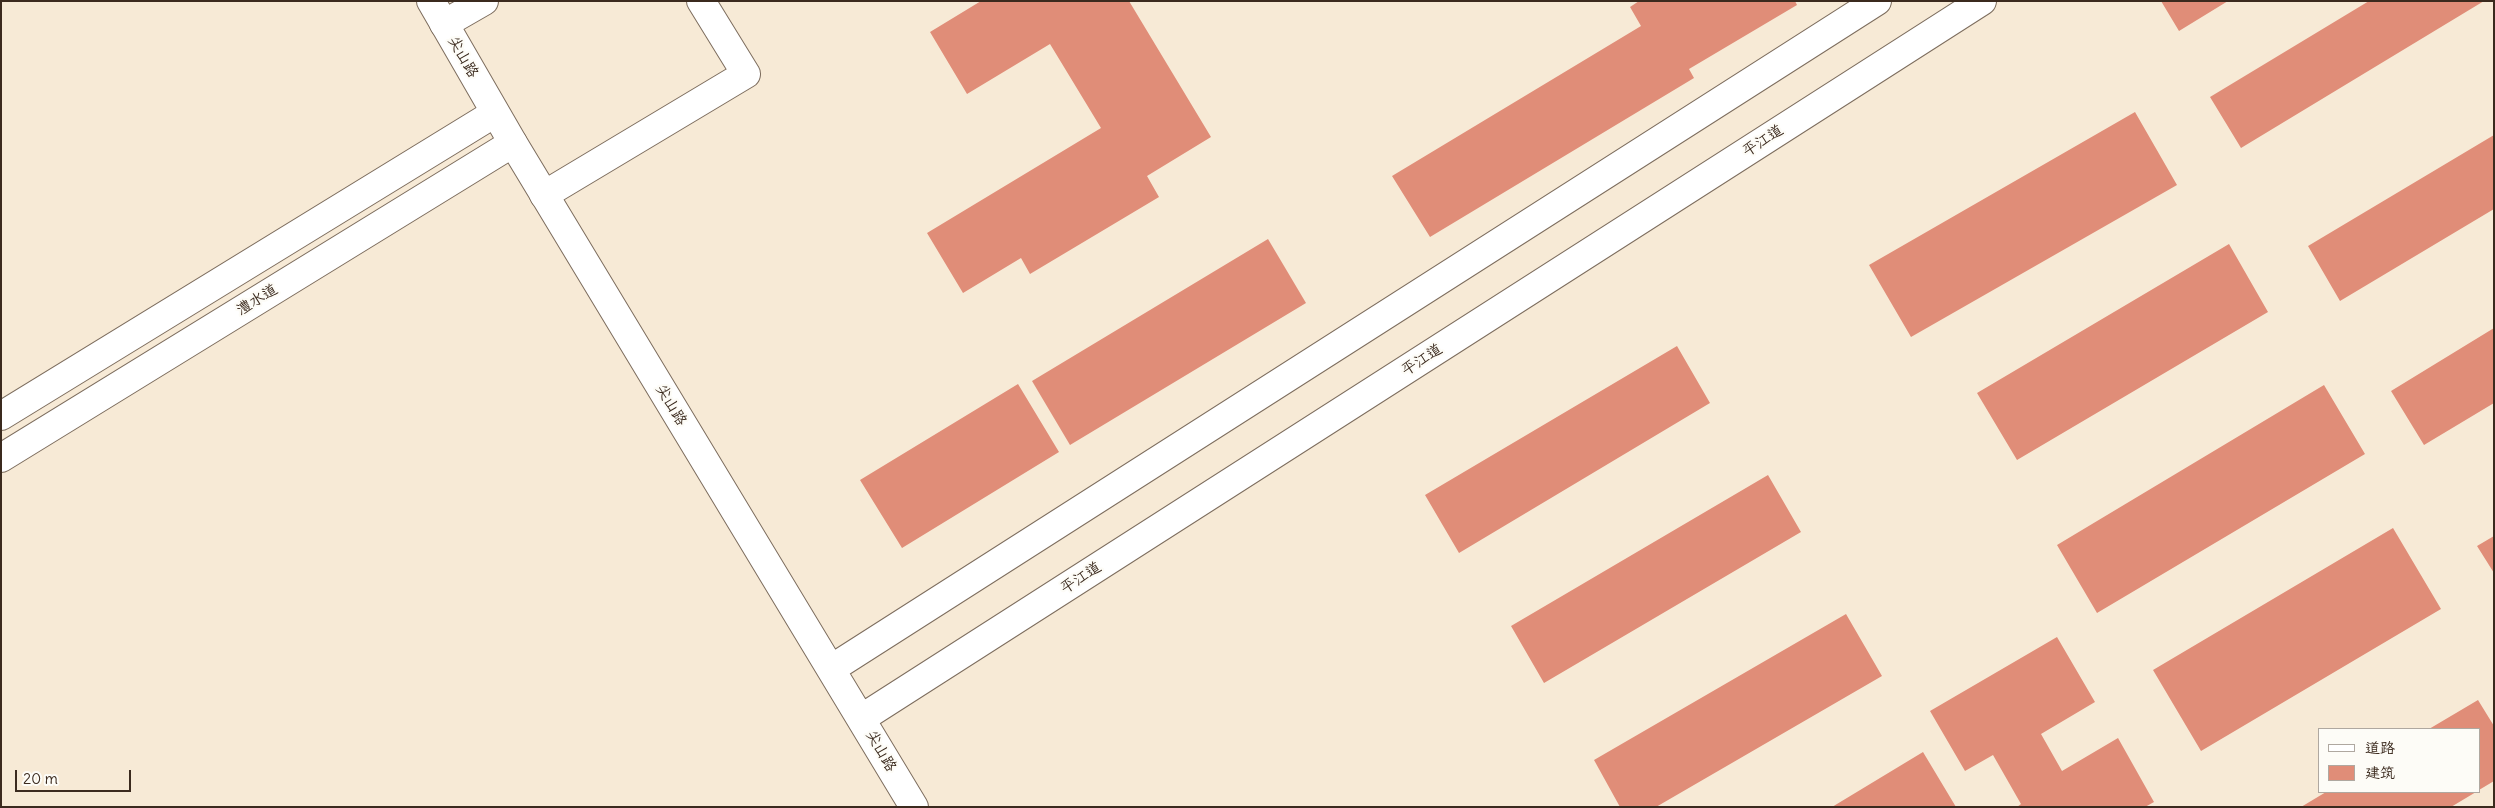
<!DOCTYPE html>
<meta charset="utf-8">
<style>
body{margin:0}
#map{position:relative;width:2495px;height:808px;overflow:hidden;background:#f7ead6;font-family:Delius,"LXGW WenKai TC",sans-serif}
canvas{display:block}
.frame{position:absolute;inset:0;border:2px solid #3b2a1e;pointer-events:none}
.legend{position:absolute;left:2318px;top:728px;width:162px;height:65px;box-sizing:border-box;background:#fdfcf7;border:1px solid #afa8a0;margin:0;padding:6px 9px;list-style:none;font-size:15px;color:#3b2a1e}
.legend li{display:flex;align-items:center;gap:10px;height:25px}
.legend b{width:25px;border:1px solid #afa8a0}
.scale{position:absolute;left:15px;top:770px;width:116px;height:22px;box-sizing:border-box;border:2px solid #3b2a1e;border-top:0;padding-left:6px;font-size:15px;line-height:18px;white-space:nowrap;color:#3b2a1e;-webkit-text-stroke:4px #fdfcf7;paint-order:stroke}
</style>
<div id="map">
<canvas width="2495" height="808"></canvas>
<div class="frame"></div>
<ul class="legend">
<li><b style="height:6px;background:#fff"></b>道路</li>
<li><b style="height:14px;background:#e08d78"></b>建筑</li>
</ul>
<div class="scale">20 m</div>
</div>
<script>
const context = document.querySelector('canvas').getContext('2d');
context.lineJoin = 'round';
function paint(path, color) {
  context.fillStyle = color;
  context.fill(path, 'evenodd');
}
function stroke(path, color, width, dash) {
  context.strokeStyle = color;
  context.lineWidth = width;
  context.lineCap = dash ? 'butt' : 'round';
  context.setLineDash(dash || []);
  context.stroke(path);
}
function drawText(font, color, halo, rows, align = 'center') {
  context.font = font + ' Delius,"LXGW WenKai TC",sans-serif';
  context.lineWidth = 4.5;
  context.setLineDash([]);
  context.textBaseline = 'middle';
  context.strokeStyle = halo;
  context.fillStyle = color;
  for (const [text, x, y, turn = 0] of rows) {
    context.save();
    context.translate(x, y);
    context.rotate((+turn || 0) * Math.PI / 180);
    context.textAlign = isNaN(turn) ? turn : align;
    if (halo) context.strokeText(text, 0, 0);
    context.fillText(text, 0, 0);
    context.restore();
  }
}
const building = new Path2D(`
 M981,1H1129L1211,137L1147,176L1159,197L1030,274L1021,258L963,293L927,233L1101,128L1050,44L967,94L930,32Z
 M1639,1H1795L1797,5L1689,69L1694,78L1430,237L1392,176L1641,26L1630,7Z
 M2161,1H2228L2179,31Z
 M2369,1H2484L2241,148L2210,97Z
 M2135,112L2177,185L1911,337L1869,265Z
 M2494,135V209L2340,301L2308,246Z
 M1268,239L1306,303L1070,445L1032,381Z
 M2229,244L2268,312L2017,460L1977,393Z
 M2494,328V403L2424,445L2391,391Z
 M1677,346L1710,403L1459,553L1425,495Z
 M1018,384L1059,452L902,548L860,480Z
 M2324,385L2365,454L2097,613L2057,545Z
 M1768,475L1801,532L1544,683L1511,626Z
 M2393,528L2441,609L2201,751L2153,670Z
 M2494,536V573L2477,546Z
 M1846,614L1882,676L1656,807H1620L1594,760Z
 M2057,637L2095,702L2041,734L2062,771L2118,738L2154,802L2145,807H2017L2021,804L1993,755L1965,771L1930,711Z
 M2478,700L2494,726V781L2479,790V729H2429Z
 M1923,752L1956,807H1832Z
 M2326,792H2476L2451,807H2301Z`);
const minor = new Path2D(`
 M444,24L484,1
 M544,195L746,74L701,1`);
const tertiary = new Path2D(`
 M1,416L495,113
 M1,458L513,143`);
const secondary = new Path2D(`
 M431,1L513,143L914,807
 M831,669L1877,1
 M862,718L1982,1`);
const streetNames = [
 ["尖山路",463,57,60],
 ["平江道",1763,141,-33],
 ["澧水道",257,300,-32],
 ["平江道",1422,360,-33],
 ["尖山路",671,405,59],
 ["平江道",1081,578,-33],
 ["尖山路",881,751,60]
];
paint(building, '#e08d78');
stroke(minor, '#7d6d5e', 30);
stroke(tertiary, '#7d6d5e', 30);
stroke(secondary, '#7d6d5e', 30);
stroke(minor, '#fff', 28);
stroke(tertiary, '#fff', 28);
stroke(secondary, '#fff', 28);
drawText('15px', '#3b2a1e', '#fdfcf7', streetNames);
</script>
